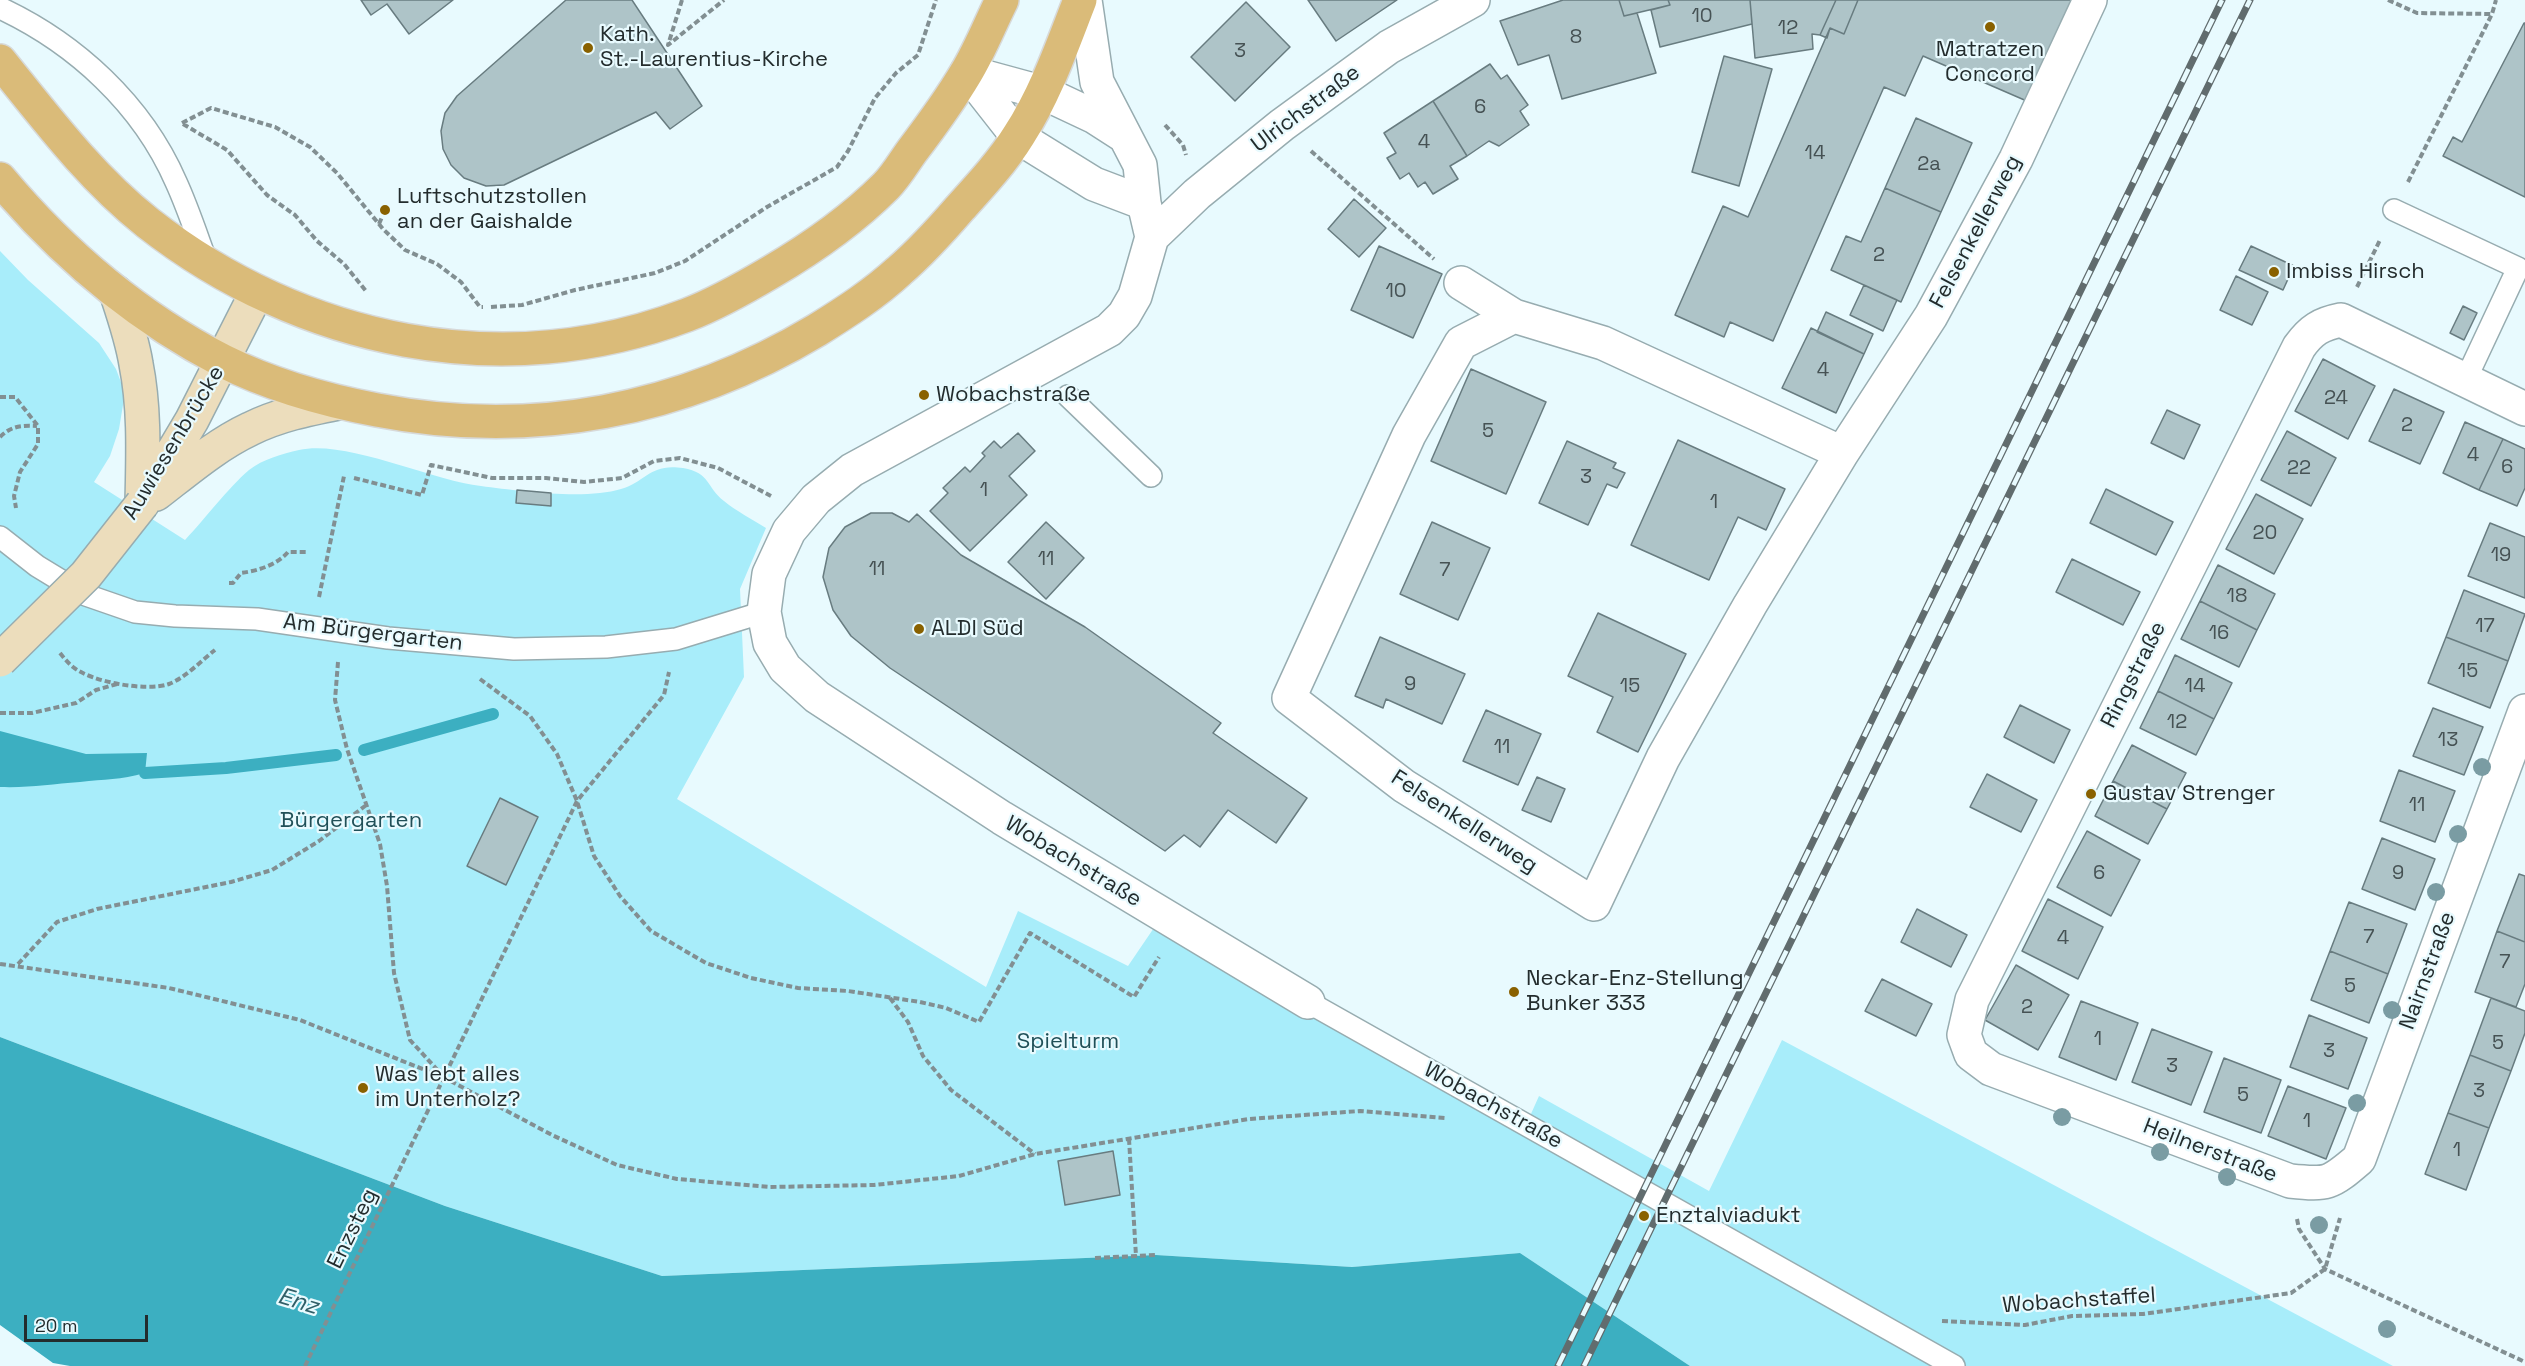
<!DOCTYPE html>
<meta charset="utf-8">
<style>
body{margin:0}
#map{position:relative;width:2525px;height:1366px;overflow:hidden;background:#e8fafe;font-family:"Space Grotesk",sans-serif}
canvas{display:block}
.scale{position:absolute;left:24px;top:1315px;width:124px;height:27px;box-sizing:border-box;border:3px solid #232c2d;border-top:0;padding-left:8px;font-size:18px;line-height:21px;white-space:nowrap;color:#232c2d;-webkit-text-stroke:4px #e8fafe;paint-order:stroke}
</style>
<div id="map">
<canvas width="2525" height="1366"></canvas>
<div class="scale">20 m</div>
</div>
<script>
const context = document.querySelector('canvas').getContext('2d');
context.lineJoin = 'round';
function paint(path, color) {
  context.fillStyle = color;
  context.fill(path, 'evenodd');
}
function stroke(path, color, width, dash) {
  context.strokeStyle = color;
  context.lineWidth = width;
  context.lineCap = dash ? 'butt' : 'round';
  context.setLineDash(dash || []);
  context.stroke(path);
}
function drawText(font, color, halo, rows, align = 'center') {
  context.font = font + ' "Space Grotesk",sans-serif';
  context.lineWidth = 4.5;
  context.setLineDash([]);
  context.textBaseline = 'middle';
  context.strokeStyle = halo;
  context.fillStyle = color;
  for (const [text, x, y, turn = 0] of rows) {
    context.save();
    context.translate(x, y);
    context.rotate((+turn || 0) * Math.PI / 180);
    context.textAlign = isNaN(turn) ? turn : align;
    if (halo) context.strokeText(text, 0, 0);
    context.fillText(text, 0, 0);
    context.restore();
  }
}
const green = new Path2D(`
 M0,251L28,280L99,343L116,369L125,393L119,429L110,456L94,482L185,540C204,520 228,488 249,470C263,459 282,454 299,450C345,439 431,480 481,486C519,491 585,500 621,489C647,481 650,463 683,468C711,473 706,487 724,501C736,511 752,519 766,528L740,589L744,677L677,799L986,987L1018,911L1128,966L1162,916L1526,1125L1539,1096L1709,1191L1782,1040L2393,1366H1690L1520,1253L1352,1267L1156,1255L662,1276L445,1206L0,1037Z`);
const water = new Path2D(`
 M0,731L86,754L147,753L145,773C120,780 105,779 80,782C51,784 30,788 0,787Z
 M0,1037L445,1206L662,1276L1156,1255L1352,1267L1520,1253L1690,1366H70L53,1363L0,1325Z`);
const stream = new Path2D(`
 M364,750L493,714
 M145,773L226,768L336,755`);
const building = new Path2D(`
 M361,0H453L409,34L387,4L371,15Z
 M566,0H632L702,106L670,129L656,112L504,185L486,186L464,178L451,165L443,149L441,131L445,113L457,96Z
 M1308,0H1397L1336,41Z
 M1563,0H1619L1624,16L1637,13L1656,73L1562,99L1549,55L1518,65L1500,21Z
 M1619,0H1668L1670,5L1624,16Z
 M1668,0H1750L1752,24L1660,47L1651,10L1670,5Z
 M1750,0H1836L1820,35L1812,34L1813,49L1755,58Z
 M1836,0H1858L1844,34L1830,28L1827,38L1820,35Z
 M1858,0H2074L2029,102L1923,56L1905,96L1884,87L1773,341L1730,322L1724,337L1675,315L1723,206L1748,217L1830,28L1844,34Z
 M1246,2L1290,47L1235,101L1191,57Z
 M2524,23H2525V197L2443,156L2453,137L2462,142Z
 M1724,56L1772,69L1739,186L1692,172Z
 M1490,64L1501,79L1507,75L1528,105L1520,111L1529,125L1499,146L1489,141L1467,156L1433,101Z
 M1433,101L1467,156L1450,166L1458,179L1433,194L1425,182L1418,187L1409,173L1400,179L1387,158L1396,153L1384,133Z
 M1916,118L1972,143L1941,212L1885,188Z
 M1885,188L1941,212L1901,302L1831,270L1846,236L1861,242Z
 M1354,199L1386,228L1359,257L1328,229Z
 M1379,246L1442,274L1413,338L1351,310Z
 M2251,246L2294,266L2283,290L2239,270Z
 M2236,276L2268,292L2252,325L2220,310Z
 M1864,285L1897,300L1883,331L1850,315Z
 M2463,306L2477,313L2464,340L2450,333Z
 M1826,312L1873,334L1864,354L1817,332Z
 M1811,328L1864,354L1836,413L1782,388Z
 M2323,359L2375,386L2348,439L2295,411Z
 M1471,369L1546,402L1506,494L1431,461Z
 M2394,389L2444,412L2420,464L2369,441Z
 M2167,410L2200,425L2184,459L2151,443Z
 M2465,422L2503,439L2479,490L2443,473Z
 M2287,431L2336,458L2311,506L2261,480Z
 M1018,433L1035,451L1009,476L1027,495L970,551L930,511L948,493L943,488L965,467L970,472L985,456L982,453L994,441L1001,448Z
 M2503,439L2525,449V488L2517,506L2479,490Z
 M1678,440L1785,489L1766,530L1738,517L1709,580L1631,545Z
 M1567,441L1616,463L1613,468L1625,473L1617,488L1607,484L1588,525L1539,503Z
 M2106,489L2173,522L2156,555L2090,523Z
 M517,490L551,493V506L516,503Z
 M2256,494L2303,519L2274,574L2226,549Z
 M871,513H892L909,522L917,514L961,555L1085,627L1221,723L1213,733L1307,798L1276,843L1228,810L1200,847L1184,835L1165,851L890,668L851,636L833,610L823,577L829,548L845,527Z
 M1046,522L1084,558L1046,599L1008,562Z
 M1432,522L1490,548L1458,620L1400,594Z
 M2490,523L2525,537V598L2468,576Z
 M2072,559L2140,592L2123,625L2056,592Z
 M2218,565L2275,594L2257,630L2200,601Z
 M2464,590L2525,614L2508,661L2446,637Z
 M2200,601L2257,630L2239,667L2181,639Z
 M1598,613L1686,654L1638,752L1597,732L1613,697L1568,676Z
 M1380,637L1465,674L1442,724L1386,699L1383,708L1355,696Z
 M2446,637L2508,661L2490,708L2428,683Z
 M2175,655L2232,683L2214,719L2158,691Z
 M2158,691L2214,719L2196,755L2140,728Z
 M2020,705L2070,730L2054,763L2004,737Z
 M2433,708L2483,727L2464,775L2413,756Z
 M1486,710L1541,734L1518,785L1463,761Z
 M2132,745L2186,773L2167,809L2113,781Z
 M2399,770L2455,791L2435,842L2380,821Z
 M1987,774L2037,800L2021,832L1970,807Z
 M1537,777L1565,789L1551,822L1522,810Z
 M2113,781L2167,809L2148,844L2095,816Z
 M500,798L538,817L506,885L467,866Z
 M2087,831L2140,860L2111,916L2057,887Z
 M2382,838L2435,859L2415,910L2362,889Z
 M2519,874L2525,876V942L2497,931Z
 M2048,899L2103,927L2078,979L2022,951Z
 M2349,902L2407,924L2388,974L2330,951Z
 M1917,909L1967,935L1951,967L1901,942Z
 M2497,931L2525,942V984L2516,1007L2475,992Z
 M2330,951L2388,974L2369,1023L2311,1000Z
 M2016,965L2069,995L2038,1050L1985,1020Z
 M1882,979L1932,1004L1916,1036L1865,1011Z
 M2491,998L2525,1011V1033L2511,1071L2470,1055Z
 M2081,1001L2138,1023L2116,1080L2059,1057Z
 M2309,1015L2367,1038L2348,1089L2290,1067Z
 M2152,1029L2212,1052L2191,1105L2132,1082Z
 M2470,1055L2511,1071L2489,1128L2448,1113Z
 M2224,1058L2281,1080L2261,1133L2204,1112Z
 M2288,1086L2346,1108L2326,1159L2268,1136Z
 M2448,1113L2489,1128L2466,1190L2425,1174Z
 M1113,1151L1120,1195L1065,1205L1058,1161Z`);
const path = new Path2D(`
 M682,0L668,45L724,0
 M2388,0L2417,13L2492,14
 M182,123L211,108L275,127L310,147L337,173L383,229L405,250L437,264L461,282L480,307H483
 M183,124L227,150L267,195L295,215L317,241L344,264L366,291
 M1165,125L1183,145L1186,155
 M1311,151L1434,259
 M2408,182L2492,14L2496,0
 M379,224L385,210
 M2357,287L2380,240
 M491,307L522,305L575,290L655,273L685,261L767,207L837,167L848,151L875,98L896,73L918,55L936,0
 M0,397H15L38,426V444L20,472L14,496L16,508
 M0,437C11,426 22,425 37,426
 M354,478L422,495L431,465L492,478H546L584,482L622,478L654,461L680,458L718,468L771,496
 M229,583H233L241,573C257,571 277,565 288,552H308
 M319,597L344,476
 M60,653C64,658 68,663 73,667C91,682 147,692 169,684C185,678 201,661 215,650
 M338,662L335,700L347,749L380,844L387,886L394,973L410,1040L442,1075
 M480,679L530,716L557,754L577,801L594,856L620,896L651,931L706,963L751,978L798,988L848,991L920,1002L946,1008L979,1022L1030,933L1134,997L1159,957
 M0,713H32L76,703L96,690L117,684
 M0,964L169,988L300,1020L445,1078L552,1135L617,1165L677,1179L770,1187L874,1185L959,1176L1035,1154L1249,1119L1360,1111L1445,1118
 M18,964L57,922L97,909L231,882L272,870L319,841L365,806
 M890,998L908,1022L923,1056L951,1090L1035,1154
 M1129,1139L1136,1256
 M2297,1219L2299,1229L2325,1269L2525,1362
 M1095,1258L1156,1255
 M1942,1321L2025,1325L2072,1316L2143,1314L2291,1293L2325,1269L2340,1218
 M305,1366L577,801L664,695L669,672`);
const lane = new Path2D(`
 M0,8C75,43 142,104 176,182C188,208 197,236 207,263
 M2394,210L2518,268L2465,381
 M1068,396L1151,476
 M0,537L37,566L83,594L135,612L175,616L257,619L388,638L514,649L606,647L676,639L764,612
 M1308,1002L1954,1366`);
const street = new Path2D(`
 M1085,0L1097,82L1140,165L1144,203L1152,237L1135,296L1124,315L1109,330L852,470L816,499L789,531L769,574L764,612L770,643L785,668L817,697L1002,818L1308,1002
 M967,72L1018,137L1094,184L1144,203
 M967,72L1044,93L1095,117L1123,135
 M1152,237L1197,194L1282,125L1389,47L1473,0
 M1461,283L1514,316
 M2525,409L2341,320C2321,324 2311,330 2299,347L1972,1000L1964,1035L1971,1054L1991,1069L2290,1181C2328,1185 2330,1184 2359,1159L2525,711
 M1842,453L1603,343L1514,316L1461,343L1409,435L1289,698L1404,786L1594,904L1663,758L1750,605L1842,453L1931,316L2016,159L2090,0`);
const secondary = new Path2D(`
 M116,292C124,316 132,339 136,364C145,409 143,456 142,503
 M156,494C186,471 216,445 250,429C278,415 308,409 338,403
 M142,504L192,420L257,292`);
const primary = new Path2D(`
 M0,61C46,118 90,177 148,223C302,343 502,385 687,315C716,304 744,288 771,272C812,248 852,220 886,186C896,176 904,162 912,151C931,126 950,100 966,73C980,50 990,24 1002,0
 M0,179C62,253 136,316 223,361C271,385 324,400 377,410C532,440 682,411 817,330C846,312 874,294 899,271C921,252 941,230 960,208C980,186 1003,161 1019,135C1046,93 1062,46 1080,0`);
const rail = new Path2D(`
 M1558,1366L2222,0
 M1584,1366L2250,0`);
const secondaryBridge = new Path2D(`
 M0,660L86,575L142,504`);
const trees = [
 [2482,767],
 [2458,834],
 [2436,892],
 [2392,1010],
 [2357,1103],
 [2062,1117],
 [2160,1152],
 [2227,1177],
 [2319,1225],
 [2387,1329]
];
const markers = [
 [1990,27,6,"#896100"],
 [588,48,6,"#896100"],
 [385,210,6,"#896100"],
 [2274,272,6,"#896100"],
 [924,395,6,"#896100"],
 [919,629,6,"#896100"],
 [2091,794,6,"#896100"],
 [1514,992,6,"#896100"],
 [363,1088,6,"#896100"],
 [1644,1216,6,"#896100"]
];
const numberNames = [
 ["10",1702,17],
 ["12",1788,29],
 ["8",1576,38],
 ["3",1240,52],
 ["6",1480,108],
 ["4",1424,143],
 ["14",1815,154],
 ["2a",1929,165],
 ["2",1879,256],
 ["10",1396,292],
 ["4",1823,371],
 ["24",2336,399],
 ["2",2407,426],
 ["5",1488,432],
 ["4",2473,456],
 ["6",2507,468],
 ["22",2299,469],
 ["3",1586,478],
 ["1",984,491],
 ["1",1714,503],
 ["20",2265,534],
 ["19",2501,556],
 ["11",1046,560],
 ["11",877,570],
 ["7",1445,571],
 ["18",2237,597],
 ["17",2485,627],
 ["16",2219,634],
 ["15",2468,672],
 ["9",1410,685],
 ["15",1630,687],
 ["14",2195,687],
 ["12",2177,723],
 ["13",2448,741],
 ["11",1502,748],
 ["11",2417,806],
 ["6",2099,874],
 ["9",2398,874],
 ["7",2369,938],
 ["4",2063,939],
 ["7",2505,963],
 ["5",2350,987],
 ["2",2027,1008],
 ["1",2098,1040],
 ["5",2498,1044],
 ["3",2329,1052],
 ["3",2172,1067],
 ["3",2479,1092],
 ["5",2243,1096],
 ["1",2307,1122],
 ["1",2457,1151]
];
const poiNames = [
 ["Kath.",600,35],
 ["St.-Laurentius-Kirche",600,60],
 ["Matratzen",1990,50,"center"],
 ["Concord",1990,75,"center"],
 ["Luftschutzstollen",397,197],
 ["an der Gaishalde",397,222],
 ["Imbiss Hirsch",2286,272],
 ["Wobachstraße",936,395],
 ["ALDI Süd",931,629],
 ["Gustav Strenger",2103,794],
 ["Neckar-Enz-Stellung",1526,979],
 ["Bunker 333",1526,1004],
 ["Was lebt alles",375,1075],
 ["im Unterholz?",375,1100],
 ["Enztalviadukt",1656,1216]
];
const streetNames = [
 ["Ulrichstraße",1306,109,-37],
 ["Felsenkellerweg",1976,232,-62],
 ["Auwiesenbrücke",174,443,-59],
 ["Am Bürgergarten",373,633,7],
 ["Ringstraße",2134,675,-63],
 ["Felsenkellerweg",1464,822,33],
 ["Wobachstraße",1073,862,31],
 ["Nairnstraße",2428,971,-70],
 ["Wobachstraße",1493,1106,29],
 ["Heilnerstraße",2210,1151,21],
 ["Enzsteg",353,1229,-64],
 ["Wobachstaffel",2079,1301,-4]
];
const parkNames = [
 ["Bürgergarten",351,821],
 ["Spielturm",1068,1042]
];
const waterNames = [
 ["Enz",298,1302,17]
];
paint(green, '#a8edfa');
paint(water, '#3cafc1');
stroke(stream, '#3cafc1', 12);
paint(building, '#aec4c8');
stroke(building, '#687c80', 1.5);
stroke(lane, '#97acb0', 24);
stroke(street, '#97acb0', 36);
stroke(secondary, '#97acb0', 36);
stroke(primary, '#d7d9d9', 36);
stroke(path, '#828f92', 4, [6, 3]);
stroke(lane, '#fff', 21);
stroke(street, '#fff', 33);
stroke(secondary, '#ecddbc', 33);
stroke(primary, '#dabb79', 33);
stroke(rail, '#616c6e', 7);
stroke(rail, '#e8fafe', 4.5, [14]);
stroke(secondaryBridge, '#97acb0', 36, []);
stroke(secondaryBridge, '#ecddbc', 33);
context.fillStyle = '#7a9ca3';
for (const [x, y] of trees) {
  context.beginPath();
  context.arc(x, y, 9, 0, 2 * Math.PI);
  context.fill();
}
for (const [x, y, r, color] of markers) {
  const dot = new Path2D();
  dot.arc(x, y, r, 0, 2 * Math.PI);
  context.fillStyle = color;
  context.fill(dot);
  stroke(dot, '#e8fafe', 2);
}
drawText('20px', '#465254', null, numberNames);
drawText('22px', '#232c2d', '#e8fafe', poiNames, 'left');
drawText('22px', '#232c2d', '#e8fafe', streetNames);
drawText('22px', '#205058', '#e8fafe', parkNames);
drawText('italic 24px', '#305f68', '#e8fafe', waterNames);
</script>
